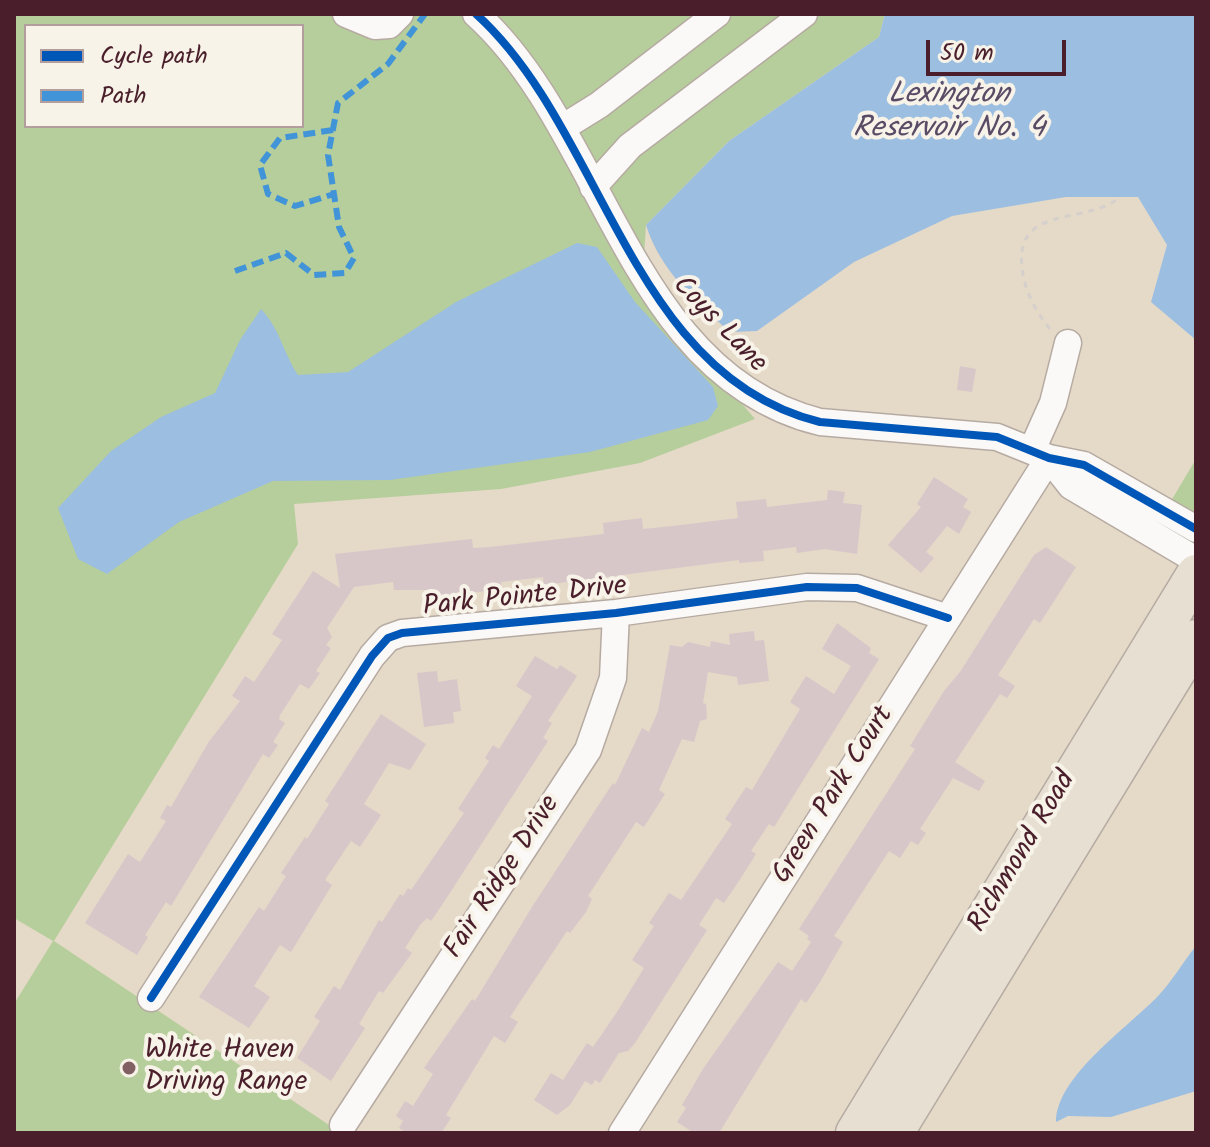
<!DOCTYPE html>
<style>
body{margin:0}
#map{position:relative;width:1210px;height:1147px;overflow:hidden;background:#e5d9c8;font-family:Kalam,sans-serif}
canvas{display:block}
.frame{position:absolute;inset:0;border:16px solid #4a1f2b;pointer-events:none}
.legend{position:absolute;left:24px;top:24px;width:280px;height:104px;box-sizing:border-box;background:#f7f3e8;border:2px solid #b29e9c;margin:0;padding:10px 14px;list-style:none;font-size:24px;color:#4a1f2b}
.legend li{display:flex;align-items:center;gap:16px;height:40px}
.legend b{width:40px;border:2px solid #b29e9c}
.scale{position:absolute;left:926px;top:40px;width:140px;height:36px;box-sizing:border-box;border:4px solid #4a1f2b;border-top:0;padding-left:10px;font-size:24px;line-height:28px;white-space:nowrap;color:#4a1f2b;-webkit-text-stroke:6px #f7f3e8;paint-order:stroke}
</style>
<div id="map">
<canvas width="1210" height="1147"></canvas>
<div class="frame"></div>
<ul class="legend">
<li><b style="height:10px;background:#0057b8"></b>Cycle path</li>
<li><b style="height:10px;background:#4194d7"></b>Path</li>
</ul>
<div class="scale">50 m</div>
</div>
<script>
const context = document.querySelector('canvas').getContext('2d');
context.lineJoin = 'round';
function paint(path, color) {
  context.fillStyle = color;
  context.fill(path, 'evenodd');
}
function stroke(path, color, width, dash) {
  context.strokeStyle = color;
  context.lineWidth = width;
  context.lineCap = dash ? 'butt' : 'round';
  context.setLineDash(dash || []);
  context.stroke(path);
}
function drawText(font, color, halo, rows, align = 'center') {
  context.font = font + ' Kalam,sans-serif';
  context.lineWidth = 8;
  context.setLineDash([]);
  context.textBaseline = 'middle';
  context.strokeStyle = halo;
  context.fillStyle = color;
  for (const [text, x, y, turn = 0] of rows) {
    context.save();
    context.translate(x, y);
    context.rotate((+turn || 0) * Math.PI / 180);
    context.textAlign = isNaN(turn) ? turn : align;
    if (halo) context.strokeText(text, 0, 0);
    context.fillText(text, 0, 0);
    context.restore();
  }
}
const green = new Path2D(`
 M14,14H885L879,37L729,141L646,225L642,286L755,419L640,463L501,489L294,504L298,544L54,941L341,1133H14V1004L53,941L14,918ZM26,26H302V126H26Z
 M1196,459V512L1171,501Z`);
const water = new Path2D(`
 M885,14H1196V340L1151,302L1167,245L1138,197H1066L952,216L854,262L757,331L730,332C695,301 660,270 646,225L729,141L879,37Z
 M577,243L597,247L635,302L713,387L718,406L708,420L590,452L390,480L273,481L179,522L107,574L78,559L58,508L111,451L161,417L215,393L240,340L261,309C280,329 283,352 298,375L348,372L456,302Z
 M1196,946V1091L1111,1117L1068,1116L1056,1122C1056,1076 1130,1026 1159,995C1173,980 1183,962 1196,946Z`);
const building = new Path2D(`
 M960,366L976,369L972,392L957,390Z
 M934,477L968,499L963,507L971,512L959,534L947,526L926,552L934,558L921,573L888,545L921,507L917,504Z
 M828,490L845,492L843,503L862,505L857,554L825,549L797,553L796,547L763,551L764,561L739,563V560L544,585L543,577L501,582L502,589L438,597V590H394L393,582L354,587L327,628L332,637L326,645L331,648L316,671L320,673L309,689L300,684L280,715L279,719L285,723L273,742L278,745L269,758L263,754L171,906L166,902L145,935L148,937L137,955L85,923L128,854L140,862L166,821L160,818L167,805L171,807L208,743L240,701L232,696L245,676L254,682L282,640L272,634L313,571L340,588L335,554L472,539L473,548L490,547L604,534L603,523L642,518L643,529L673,526L738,518L736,502L766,499L767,507L827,500Z
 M1046,547L1076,567L1040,623L1034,619L998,675L1015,686L1007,698L1000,694L955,762L985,781L979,791L953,778L920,829L926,833L918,845L911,841L900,858L889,851L834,936L843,942L820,982L806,1003L801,999L719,1133H694L677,1122L686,1108L682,1105L703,1069L778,962L792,971L811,942L807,939L809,936L799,929L915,749L910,746L944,691L960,672L1034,555Z
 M837,623L871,648L869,653L879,659L774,827L769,824L751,851L756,854L739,881L724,903L716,898L699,925L707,930L635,1043L628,1051L619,1053L600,1083L595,1080L592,1085L585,1081L570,1105L557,1115L534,1100L551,1073L563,1080L587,1043L593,1047L617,1012L644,968L632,960L654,926L649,923L669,893L681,900L732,824L725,819L746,787L752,790L800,709L790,702L806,676L834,694L851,666L822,649Z
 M754,631L755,641L764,640L769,681L738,685L737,677L708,672L703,703L706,704L707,719L700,721L694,742L682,739L659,790L665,794L644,827L636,822L588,896L592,899L586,912L570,933L567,931L510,1017L518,1022L505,1043L494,1036L446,1115L451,1118L441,1133H407L399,1128L403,1121L396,1116L405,1101L413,1106L433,1074L424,1068L472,999L475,1001L532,907L613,783L615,785L642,728L649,732L658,711L670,645L682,647L688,642L710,647L711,641L730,645L729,634Z
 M535,656L557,669L560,665L577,676L548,721L552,723L543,738L548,741L444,902L431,921L427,918L420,925L405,948L412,953L383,993L379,991L359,1024L365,1028L331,1081L297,1058L320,1021L314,1017L334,986L340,990L379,920L382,922L400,894L403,896L408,888L411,890L464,813L458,809L489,761L485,758L493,745L499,749L532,696L516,686Z
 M437,671L438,682L457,679L461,711L453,712L454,723L424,727L417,673Z
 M381,714L426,744L410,770L389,763L364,804L381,815L360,847L351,841L325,880L332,885L291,952L280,945L254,986L270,997L249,1028L199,997L259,907L264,911L286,876L281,873L305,837L307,839L329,804L325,801Z`);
const path = new Path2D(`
 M1050,329C1036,312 1024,290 1022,267C1015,206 1082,224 1116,200`);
const minor = new Path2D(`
 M346,14L375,26L389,25L400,14
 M476,14C605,130 629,375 820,422L997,437L1049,458L1084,465L1196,529
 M562,128L599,105L717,14
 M593,187L630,146L804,14
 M1032,450L1053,403L1068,343
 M1049,458L1071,486L1196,560
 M151,998L372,656L388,638L402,633L616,613L807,587L857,588L948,618
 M343,1125L588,750L613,678L616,613
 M622,1133L1049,458`);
const highway = new Path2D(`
 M855,1133L1196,574
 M894,1133L1196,639`);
const quiet = new Path2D(`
 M333,130L280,138L260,165L268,194L295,206L334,194
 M235,271L286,253L314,275L345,273L354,258L339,227L328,155L338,103L388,64L425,14`);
const cycleway = new Path2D(`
 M476,14C605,130 629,375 820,422L997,437L1049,458L1084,465L1196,529
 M151,998L372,656L388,638L402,633L616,613L807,587L857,588L948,618`);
const markers = [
 [129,1068,8,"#806062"]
];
const streetNames = [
 ["Coys Lane",718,326,46],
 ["Park Pointe Drive",525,599,-6],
 ["Green Park Court",835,796,-58],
 ["Richmond Road",1024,853,-59],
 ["Fair Ridge Drive",504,878,-57]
];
const poiNames = [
 ["White Haven",145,1052],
 ["Driving Range",145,1084]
];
const waterNames = [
 ["Lexington",949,97],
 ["Reservoir No. 4",949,131]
];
paint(green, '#b6ce9b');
paint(water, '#9cbee1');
paint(building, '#d7c7c9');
stroke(minor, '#b6aba2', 29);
stroke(highway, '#b6aba2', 41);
stroke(path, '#d5d0cc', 3, [6, 6]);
stroke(minor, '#fbf9f7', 26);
stroke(highway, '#e7e0d2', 38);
stroke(quiet, '#4194d7', 6, [12, 6]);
stroke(cycleway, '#0057b8', 8);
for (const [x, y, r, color] of markers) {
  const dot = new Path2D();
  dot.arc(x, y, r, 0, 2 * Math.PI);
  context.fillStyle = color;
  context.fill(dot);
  stroke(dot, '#f7f3e8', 3);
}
drawText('28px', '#4a1f2b', '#f7f3e8', streetNames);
drawText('28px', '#4a1f2b', '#f7f3e8', poiNames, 'left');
drawText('italic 30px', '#594b65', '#f7f3e8', waterNames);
</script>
